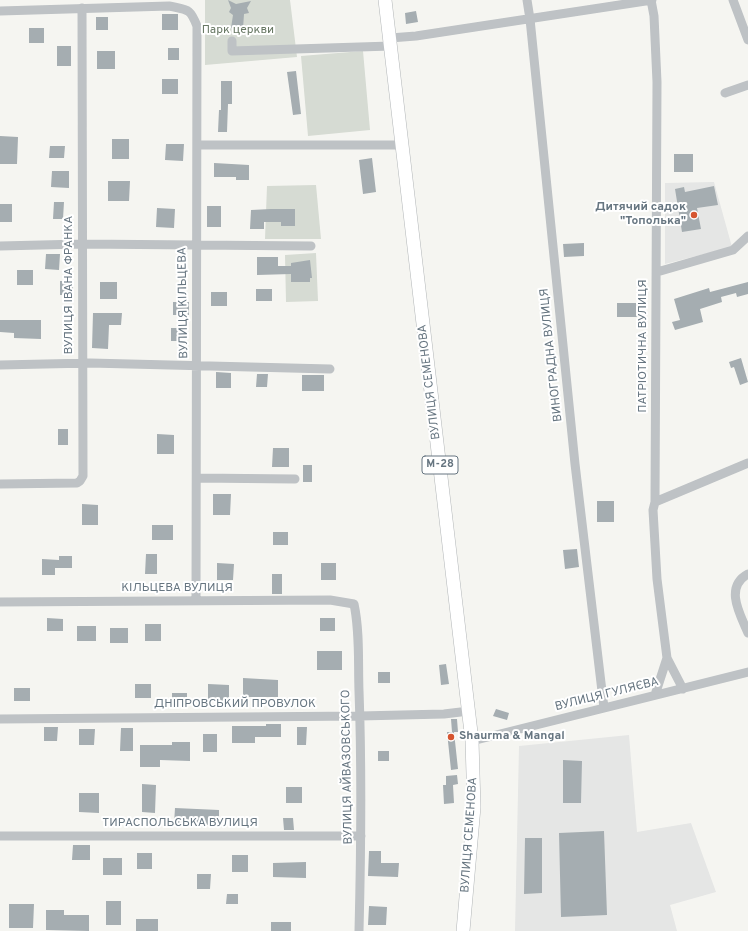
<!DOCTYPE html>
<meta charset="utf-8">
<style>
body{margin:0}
canvas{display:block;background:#f5f5f1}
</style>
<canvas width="748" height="931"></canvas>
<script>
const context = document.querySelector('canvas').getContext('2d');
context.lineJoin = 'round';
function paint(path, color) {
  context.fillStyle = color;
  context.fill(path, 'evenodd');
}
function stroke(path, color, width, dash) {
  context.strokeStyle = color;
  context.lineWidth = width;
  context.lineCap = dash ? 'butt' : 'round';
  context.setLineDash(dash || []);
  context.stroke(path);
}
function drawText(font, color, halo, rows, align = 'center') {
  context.font = font + ' Overpass,sans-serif';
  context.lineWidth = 4;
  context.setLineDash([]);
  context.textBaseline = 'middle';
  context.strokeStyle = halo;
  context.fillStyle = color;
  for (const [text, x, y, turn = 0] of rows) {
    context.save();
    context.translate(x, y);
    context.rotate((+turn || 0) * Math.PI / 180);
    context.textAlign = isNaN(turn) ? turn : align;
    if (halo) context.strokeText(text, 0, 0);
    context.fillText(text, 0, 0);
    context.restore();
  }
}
const built = new Path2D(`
 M714,182L732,247L665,264V183Z
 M629,735L637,832L691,823L716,892L670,905L677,931H515L519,746Z`);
const green = new Path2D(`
 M205,0H290L297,57L205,65Z
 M363,51L370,130L308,136L301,56Z
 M316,185L321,239H265L267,186Z
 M316,253L318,301L286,302L285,255Z`);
const building = new Path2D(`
 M228,0L236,4L251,1L247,8L249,13L244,14L243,29L231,28L233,15L229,12L231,8Z
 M416,11L418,22L406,24L405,13Z
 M162,14H178V30H162Z
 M96,17H108V30H96Z
 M29,28H44V43H29Z
 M57,46H71V66H57Z
 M168,48H179V60H168Z
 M97,51H115V69H97Z
 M296,71L301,114L293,115L287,72Z
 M162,79H178V94H162Z
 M221,81H232V104H228L227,132H218L219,110H221Z
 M0,136L18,137L17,164H0Z
 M112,139H129V159H112Z
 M166,144H184L183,161L165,160Z
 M50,146H65L64,158H49Z
 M674,154H693V172H674Z
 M372,158L376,192L363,194L359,160Z
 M214,163L249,165V180H236V177H214Z
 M52,171H69V188L51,187Z
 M108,181H130L129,201H108Z
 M714,186L718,205L697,208L701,229L682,232L675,189L684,187L685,192Z
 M54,202H64L63,219H53Z
 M0,204H12V222H0Z
 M207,206H221V227H207Z
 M157,208L175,209L174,228L156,227Z
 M271,209H295V226H281V222H264V229H250L251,210Z
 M584,243V256L564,257L563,244Z
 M46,254H60L59,270L45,269Z
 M257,257H278V266H291V263L310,260L312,278H310V282H291V274L257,275Z
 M17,270H33V285H17Z
 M60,281H73V295H60Z
 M100,282H117V299H100Z
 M748,282V294L737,297L736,293L721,297L722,302L700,309L703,322L675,330L672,322L680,320L674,299L709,288L710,292Z
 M256,289H272V301H256Z
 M211,292H227V306H211Z
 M173,302H189V315H173Z
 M617,303H641V317H617Z
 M93,313H122L121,325H109L108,349L92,348Z
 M0,320H41V339L14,338V333L0,332Z
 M171,328H186L185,341H171Z
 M741,358L748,382L740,385L734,367L731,368L729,362Z
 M216,372L231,373V388H216Z
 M257,374H268L267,387H256Z
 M302,375H324V391H302Z
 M58,429H68V445H58Z
 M157,434L174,435V454H157Z
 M273,448H289V467H272Z
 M303,465H312V482H303Z
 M213,494H231L230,515H213Z
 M597,501H614V522H597Z
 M82,504L98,505V525H82Z
 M152,525H173V540H152Z
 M273,532H288V545H273Z
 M577,549L579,567L565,569L563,550Z
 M146,554H157V574H145Z
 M59,556H72V568H55V575H42V559L59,560Z
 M217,563L234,564L233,580H217Z
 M321,563H336V580H321Z
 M272,574H282V594H272Z
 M47,618L63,619V631H47Z
 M320,618H335V631H320Z
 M145,624H161V641H145Z
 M77,626H96V641H77Z
 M110,628H128V643H110Z
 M317,651H342V670H317Z
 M446,664L449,684L441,685L439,665Z
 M378,672H390V683H378Z
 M243,678L278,680V697H243Z
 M135,684H151V698H135Z
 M208,684L229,685V701H208Z
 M14,688H30V701H14Z
 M172,693H187V705H172Z
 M496,709L509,713L507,720L493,716Z
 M451,719H457L458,732H454L458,769L451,770L447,732H452Z
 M266,724H281V737H255V743H232V726H266Z
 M44,727H58L57,741H44Z
 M297,727H307L306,745H297Z
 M121,728H133V751H120Z
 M79,729H95L94,745H79Z
 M203,734H217V752H203Z
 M172,742H190V761L160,760V767H140V745H172Z
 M378,751H389V761H378Z
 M563,760L582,761L581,803H563Z
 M457,775L458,784L453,785L454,803L444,804L443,785H446V776Z
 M142,784L156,785L155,813L142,812Z
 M286,787H302V803H286Z
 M79,793H99V813L79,812Z
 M175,808L219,810V825L174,824Z
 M283,818H293L294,830H284Z
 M604,831L607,915L561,917L559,833Z
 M525,838H542V893L524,894Z
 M73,845H90V860H72Z
 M369,851H381V863H399L398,877L368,876Z
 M137,853H152V869H137Z
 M232,855H248V872H232Z
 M103,858H122V875H103Z
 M306,862V878L273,877V863Z
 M197,874H211L210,889H197Z
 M227,894H238V904H226Z
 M106,901H121V925H106Z
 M9,904H34L33,928H9Z
 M369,906L387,907L386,925H368Z
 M46,910H64V915H89V931L46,930Z
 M136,919H158V931H136Z
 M271,922H291V931H271Z`);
const minor = new Path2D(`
 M527,0L530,19L575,464L604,708
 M651,0L654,16L657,82L655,502L653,510L657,579L667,658L683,689
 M733,0L748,40
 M0,11L169,6C188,10 190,8 197,26L196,601
 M390,38L416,36L652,0
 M232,41V51L391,46
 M725,93L748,85
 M198,145H402
 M0,246L82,244L311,246
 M657,272L733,250L748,236
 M0,365L90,363L330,369
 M197,478L295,479
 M0,484L77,483L80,481L83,476L82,8
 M655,502L748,463
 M748,574C724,587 740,614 748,633
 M0,602L330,600L354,604C360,632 358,663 359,691C362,771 361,851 359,931
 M655,695L667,658
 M0,719L360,716L444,714L469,711
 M472,741L748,672
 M0,836H361`);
const highway = new Path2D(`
 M385,0L472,741L474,807L463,931`);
const markers = [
 [694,215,4,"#d65530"],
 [451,737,4,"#d65530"]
];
const shields = [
 [440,465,36]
];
const shieldNames = [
 ["М-28",440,465]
];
const parkNames = [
 ["Парк церкви",238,31]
];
const poiNames = [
 ["Дитячий садок",686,208],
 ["\"Тополька\"",686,222],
 ["Shaurma & Mangal",459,737,"left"]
];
const streetNames = [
 ["ВУЛИЦЯ ІВАНА ФРАНКА",70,285,-90],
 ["ВУЛИЦЯ КІЛЬЦЕВА",184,303,-91],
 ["ПАТРІОТИЧНА ВУЛИЦЯ",644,346,-90],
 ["ВИНОГРАДНА ВУЛИЦЯ",552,355,-96],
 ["ВУЛИЦЯ СЕМЕНОВА",430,382,-97],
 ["КІЛЬЦЕВА ВУЛИЦЯ",177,589],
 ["ВУЛИЦЯ ГУЛЯЄВА",607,695,-14],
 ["ДНІПРОВСЬКИЙ ПРОВУЛОК",235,705],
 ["ВУЛИЦЯ АЙВАЗОВСЬКОГО",348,767,-91],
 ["ТИРАСПОЛЬСЬКА ВУЛИЦЯ",180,824],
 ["ВУЛИЦЯ СЕМЕНОВА",470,835,-86]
];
paint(built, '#e5e6e5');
paint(green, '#d6dbd3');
paint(building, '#a5adb1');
stroke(highway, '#b1b5b7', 14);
stroke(minor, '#bec2c5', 9);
stroke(highway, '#fff', 13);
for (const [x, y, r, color] of markers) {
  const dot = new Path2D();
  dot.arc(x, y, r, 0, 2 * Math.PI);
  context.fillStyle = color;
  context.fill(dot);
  stroke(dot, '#fff', 1.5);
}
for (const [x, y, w] of shields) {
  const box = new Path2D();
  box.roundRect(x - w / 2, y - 9, w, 18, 3);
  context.fillStyle = '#fff';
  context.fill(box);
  stroke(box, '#667580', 1);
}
drawText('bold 11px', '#667580', null, shieldNames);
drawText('12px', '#687864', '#fff', parkNames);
drawText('bold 12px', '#667580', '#fff', poiNames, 'right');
drawText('12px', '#667580', '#fff', streetNames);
</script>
